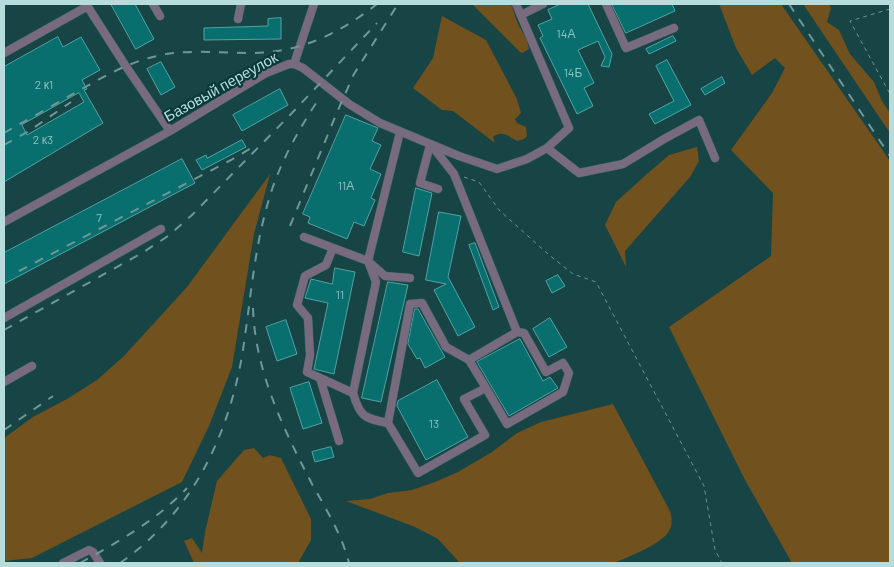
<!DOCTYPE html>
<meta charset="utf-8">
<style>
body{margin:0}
#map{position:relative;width:894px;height:567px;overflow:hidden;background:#174444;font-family:Barlow,sans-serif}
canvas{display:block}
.frame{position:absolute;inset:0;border:5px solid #b6dddc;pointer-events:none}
</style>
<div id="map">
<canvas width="894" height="567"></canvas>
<div class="frame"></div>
</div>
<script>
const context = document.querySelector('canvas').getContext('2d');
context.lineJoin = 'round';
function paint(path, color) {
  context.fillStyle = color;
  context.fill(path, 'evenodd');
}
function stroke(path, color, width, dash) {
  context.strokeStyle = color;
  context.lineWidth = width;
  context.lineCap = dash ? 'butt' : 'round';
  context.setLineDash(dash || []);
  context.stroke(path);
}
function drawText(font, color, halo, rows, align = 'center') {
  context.font = font + ' Barlow,sans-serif';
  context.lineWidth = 4.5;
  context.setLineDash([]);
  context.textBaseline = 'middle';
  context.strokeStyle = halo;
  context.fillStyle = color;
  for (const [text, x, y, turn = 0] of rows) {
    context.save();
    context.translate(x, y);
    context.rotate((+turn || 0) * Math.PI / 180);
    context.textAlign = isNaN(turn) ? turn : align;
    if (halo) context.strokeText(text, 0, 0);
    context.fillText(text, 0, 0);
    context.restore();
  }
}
const green = new Path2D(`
 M472,4H511L518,24L527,40L529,49L522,53L520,52Z
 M719,4H781L890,161V563H792L745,480L669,327L771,256L773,193L731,150L772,93L785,68L775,58L752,75L736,48Z
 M803,4H829L831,8L827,22L839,30L850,54L874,82L882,101L890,113V133Z
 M442,16L486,40L517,99L521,113L515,119L517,123L526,127L527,136L524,139L517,141C508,136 502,130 493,137L495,143L453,111L442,110L413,88L433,58Z
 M697,147L699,161L690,177L625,251L626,267L605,225L616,202L648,173L669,155Z
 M270,174L254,234L232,367L209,426L182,482L32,558L4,561V438L33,417L67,399L97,380L124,356L187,287Z
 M613,404L670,511C672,518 673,525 669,531C662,544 627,558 613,563H460L438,539L415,527L346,501L370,499L388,493L412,490L435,482L458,472L492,452L517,433L541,422Z
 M254,448L263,458L270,455L281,458L311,519V540L298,563H194L184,541L192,538L202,553L205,532L217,481L244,450Z`);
const building = new Path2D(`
 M111,4H135L154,39L136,49Z
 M561,4H588L612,54L609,67L601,66L605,57L598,41L578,50L594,83L584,88L593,106L577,114L540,38L543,36L538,25L552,19L548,10Z
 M612,4H672L675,11L626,33Z
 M281,18V39L204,40V28L268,26V19Z
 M673,36L676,41L649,54L646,49Z
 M58,37L63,47L81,37L100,70L82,80L87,89L84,90L103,123L4,182V67ZM79,93L84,102L27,135L22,125Z
 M667,60L691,105L655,124L649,114L674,101L656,66Z
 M161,62L175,87L161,95L147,69Z
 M722,77L725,83L705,95L701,89Z
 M280,89L288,105L242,131L233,115Z
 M346,115L378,128L372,141L381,145L370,169L381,174L371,198L375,200L364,226L354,222L347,239L308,223L310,217L303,214Z
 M242,140L246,147L202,170L196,160L206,155L207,158Z
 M182,159L195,183L4,284V253Z
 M416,188L432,193L419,256L403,252Z
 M439,212L461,216L448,277L475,327L458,336L434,290L446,284L426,280Z
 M475,243L499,307L493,310L469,245Z
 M335,268L355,272L334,374L314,369L328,303L305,298L311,279L332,284Z
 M558,275L565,286L552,293L546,281Z
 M388,282L408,285L381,402L362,398Z
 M415,309H418L445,357L425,368L420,358L417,359L408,344Z
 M550,318L567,347L549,357L533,329Z
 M286,320L297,354L277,361L266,327Z
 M520,339L543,381L550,377L558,388L509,416L477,362Z
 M437,380L468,437L426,460L397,406L398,401Z
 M309,382L322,423L303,429L290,388Z
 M331,447L334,457L315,462L312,452Z`);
const path = new Path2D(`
 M890,9L850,21L890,94
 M464,177L479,182L499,210L548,254L573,274L596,282L704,486L715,550L722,563`);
const minor = new Path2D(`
 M86,4L125,65L170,131
 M153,4L160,16
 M606,4L626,48L674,28
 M521,15L543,4
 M238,19L241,4
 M4,53L88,6
 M294,64L314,4
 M430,145L420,183L438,189
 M432,146L454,174L517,332L469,360
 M547,148L579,173L623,164L664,139L699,120L715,158
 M4,222L170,131L266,73L289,64H294L303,68L349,104L380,123L459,156L497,169L527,159L547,148L569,128L516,4
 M304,237L368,261L385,276L410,278
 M333,248L326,265L305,276L297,305L308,318L310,355L307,372L353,393L376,282L368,261L400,132
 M4,318L161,229
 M320,378L339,441
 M4,382L32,366
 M486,388L507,424L563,392L569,373L563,363L546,372L524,333L517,332
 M353,393C360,417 364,418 388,423L418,473L485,435L464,399L486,388L469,360L446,347L422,303L410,304L388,423
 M63,563L89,550L93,552L100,563`);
const rail = new Path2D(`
 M789,4L890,156
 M4,133C29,119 55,104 80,90C105,76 129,62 157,56C186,49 218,53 248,53C300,53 337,35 377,4
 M4,145L29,131L71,102
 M290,226L338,110L354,74L398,4
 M19,271L231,160L253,147
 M253,308C255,371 283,428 312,484C326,509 342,535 349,563
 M4,330L142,253L168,236L192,215L291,114L377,23
 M4,430L53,396
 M80,563C118,542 157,520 187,488
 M120,563C191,513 227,440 242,356C250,307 253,257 266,210C276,169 297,132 320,97`);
const numberNames = [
 ["14А",566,34],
 ["14Б",573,73],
 ["2 к1",44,85],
 ["2 к3",43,140],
 ["11А",346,186],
 ["7",99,218],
 ["11",340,295],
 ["13",434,424]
];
const streetNames = [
 ["Базовый переулок",221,87,-29]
];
paint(green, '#71511e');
paint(building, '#096e6e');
stroke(building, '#51a4a4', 1);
stroke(minor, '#376362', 9);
stroke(path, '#6a9493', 1, [4, 4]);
stroke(minor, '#786a7f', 8);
stroke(rail, '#6e9898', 2, [9, 9]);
drawText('12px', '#8bc1c0', null, numberNames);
drawText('15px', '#b6dddc', '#0a3a3a', streetNames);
</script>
